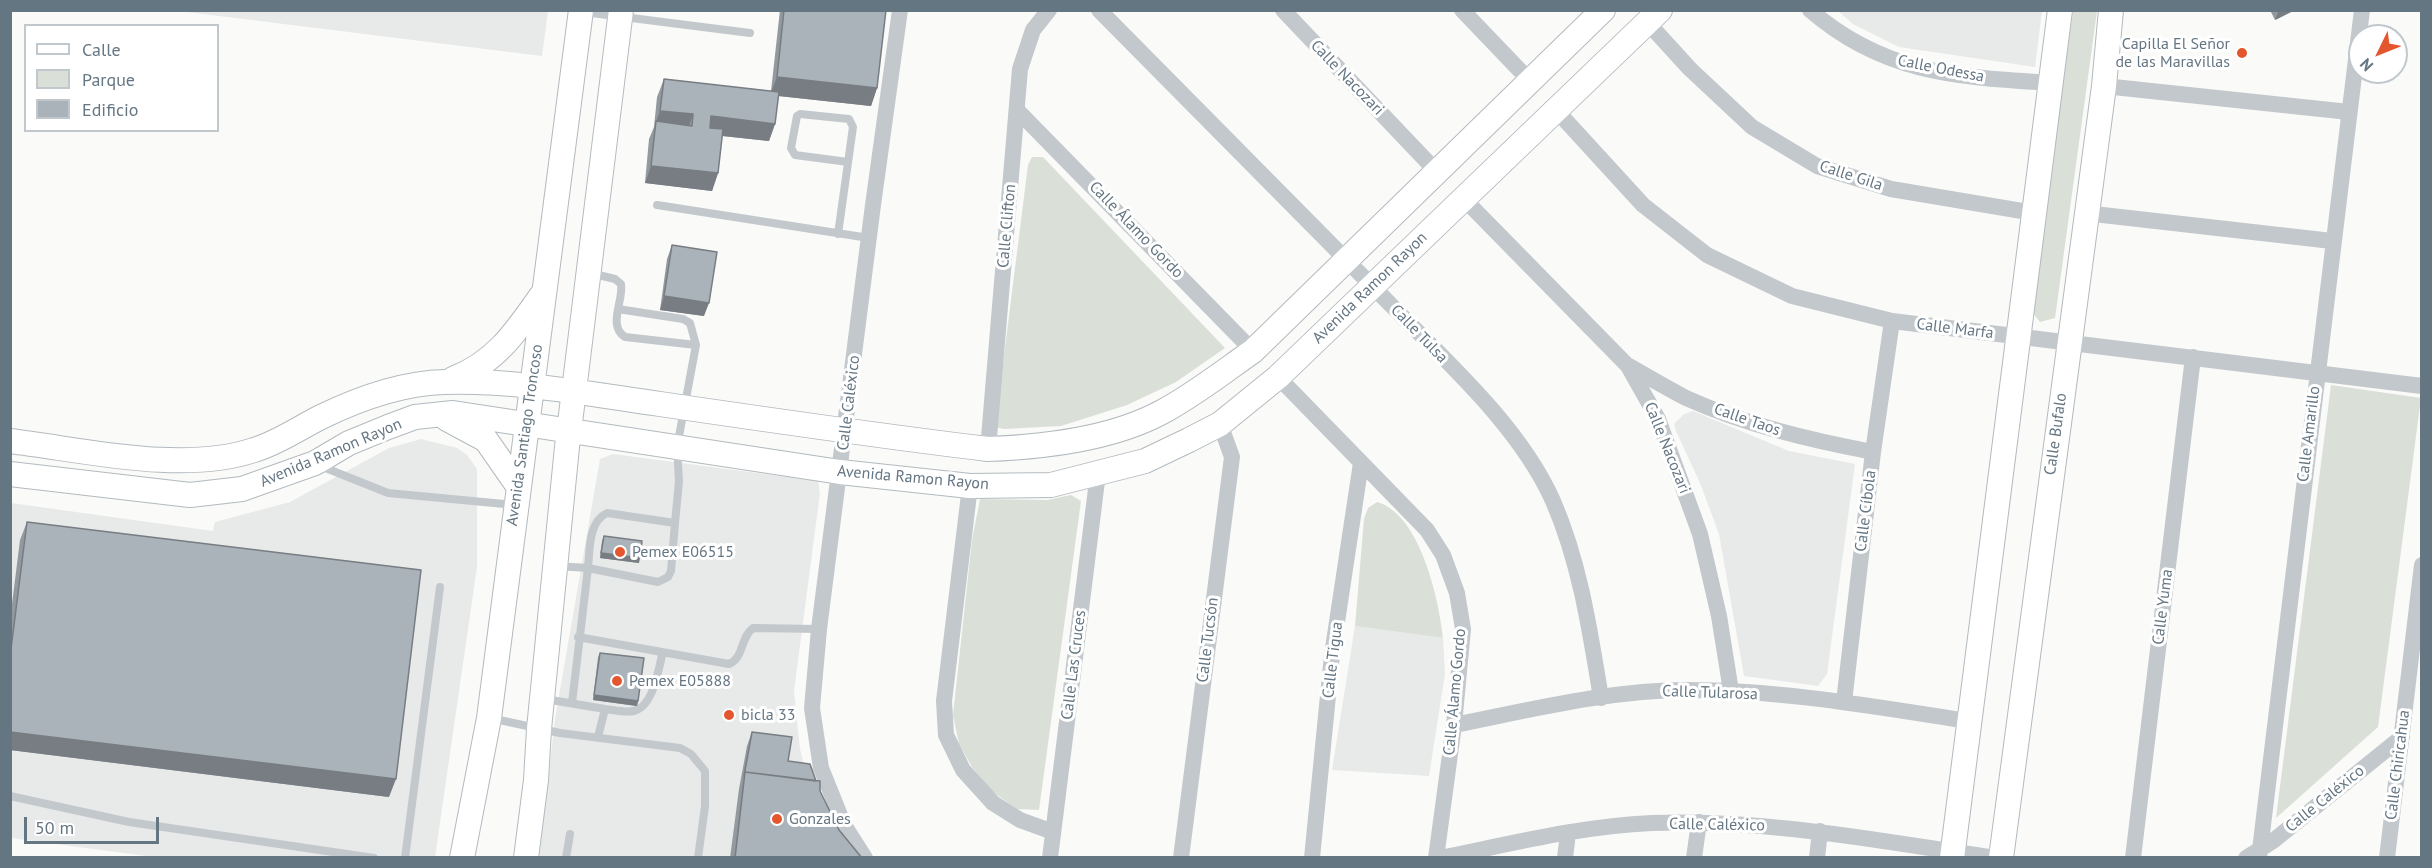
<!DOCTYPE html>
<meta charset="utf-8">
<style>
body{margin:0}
#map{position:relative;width:2432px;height:868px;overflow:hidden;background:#fafaf8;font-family:"PT Sans",sans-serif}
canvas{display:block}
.frame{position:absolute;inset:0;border:12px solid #657683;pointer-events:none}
.legend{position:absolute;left:24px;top:24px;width:195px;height:108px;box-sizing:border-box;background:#fff;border:2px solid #c1c8cd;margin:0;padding:8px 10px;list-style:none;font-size:18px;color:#657683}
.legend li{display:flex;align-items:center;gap:12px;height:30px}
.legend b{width:30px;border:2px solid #c1c8cd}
.north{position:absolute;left:2348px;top:24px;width:60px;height:60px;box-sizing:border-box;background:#fff;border:2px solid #c1c8cd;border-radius:50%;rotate:227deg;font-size:16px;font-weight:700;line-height:24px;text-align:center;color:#657683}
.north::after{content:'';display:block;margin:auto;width:21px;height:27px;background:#e4572e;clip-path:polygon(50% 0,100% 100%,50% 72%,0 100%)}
.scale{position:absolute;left:24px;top:817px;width:135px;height:27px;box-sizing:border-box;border:3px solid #657683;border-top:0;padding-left:8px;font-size:18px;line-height:21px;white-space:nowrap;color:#657683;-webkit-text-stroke:4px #fff;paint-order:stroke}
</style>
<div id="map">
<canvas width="2432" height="868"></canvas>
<div class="frame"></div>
<ul class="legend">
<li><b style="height:8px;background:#fff"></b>Calle</li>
<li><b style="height:16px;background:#dadfd7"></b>Parque</li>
<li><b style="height:16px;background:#aab3b9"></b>Edificio</li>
</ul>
<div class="north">N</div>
<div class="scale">50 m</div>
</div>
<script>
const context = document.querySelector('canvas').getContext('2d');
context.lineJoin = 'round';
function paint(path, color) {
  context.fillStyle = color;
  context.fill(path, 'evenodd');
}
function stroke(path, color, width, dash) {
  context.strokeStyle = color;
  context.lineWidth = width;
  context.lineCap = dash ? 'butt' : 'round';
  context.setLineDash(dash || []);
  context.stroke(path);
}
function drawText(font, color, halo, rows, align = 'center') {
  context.font = font + ' "PT Sans",sans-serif';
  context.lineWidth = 6;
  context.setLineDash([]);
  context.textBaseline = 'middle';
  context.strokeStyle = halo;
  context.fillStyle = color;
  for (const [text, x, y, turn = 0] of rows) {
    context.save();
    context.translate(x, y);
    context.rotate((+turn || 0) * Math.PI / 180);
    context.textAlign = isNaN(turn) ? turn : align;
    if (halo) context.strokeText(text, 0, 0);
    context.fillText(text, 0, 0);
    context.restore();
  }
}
const built = new Path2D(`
 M179,11L548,10V11L542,56Z
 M1838,11H2042L2035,67L1899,47L1853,24Z
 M1693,411L1789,451L1855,464L1827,674L1818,686L1744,676L1719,534L1700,483L1676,431L1674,424L1684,414Z
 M421,439L457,448L467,455L477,469V567L435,857L161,858L11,838V503L213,531L215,522L290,502L389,448Z
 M613,454L818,481L820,493L794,691L800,749L814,808L839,857L539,858L555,719L600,459Z
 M1355,626L1443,638L1445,674L1429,776L1332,770Z`);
const green = new Path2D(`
 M2073,11H2097L2055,318L2040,322L2032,312Z
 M1032,157H1043L1225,348L1176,382L1127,405L1061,426L1004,429L995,427L1028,165Z
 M2331,385L2421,398L2378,727L2276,818Z
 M1071,495L1081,501L1039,810L1017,809L990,790L972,767L959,744L953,715L972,540L980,499L1047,500Z
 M1377,502C1420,514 1439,599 1443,638L1355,626L1364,519L1368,508Z`);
const service = new Path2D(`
 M584,12L750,33
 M657,205L869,238
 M838,234L853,127L849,119L800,114L797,116L791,148L795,155L848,162
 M590,273L615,279L621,284C624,300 607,326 625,337L696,345L677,447L679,481L675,523L607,513C588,522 590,550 588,568L658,582L668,577L671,571L675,523
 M618,309L683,319L690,323L696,345
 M318,465L388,493L515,505
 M556,566L588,568L572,703
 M578,637L729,664C744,658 740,638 753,628L819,629
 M545,699L605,709L598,737
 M605,709C614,710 626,713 634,711C654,706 658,669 663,652
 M490,718L560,733L680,748L691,754L705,771V806L698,858
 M10,796L129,822L374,858
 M405,858L440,587
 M566,858L570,834`);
const minor = new Path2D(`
 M1099,10C1197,109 1295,207 1392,306C1448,363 1520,427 1553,501C1580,563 1590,631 1601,698
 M1283,10L1437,172
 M1462,10L1530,81
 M1810,10C1884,74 1957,77 2051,83
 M1648,23L1690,69L1752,127L1817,166L1891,189L2034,213
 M2104,86L2349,112
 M1017,110L1253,351
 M1556,110L1643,205L1707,255L1792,296L1892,321L2422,386
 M1464,199L1628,366L1658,419L1700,534L1719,616L1731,691
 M2085,213L2332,241
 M1629,366C1648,377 1667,388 1686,398C1746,425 1810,440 1873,452
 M1278,377L1427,530L1443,555L1457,593L1463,629L1454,725L1436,858
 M988,449L1020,69L1033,30L1049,10
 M970,486L944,701L946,735L963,770L993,803L1020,820L1053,832
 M1844,702L1873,452L1892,321
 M1454,725C1530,710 1609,690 1688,690C1782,690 1876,707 1968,721
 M865,858L844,825L821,768L812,708L819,629L873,205L900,10
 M1050,858L1098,473
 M1181,858L1232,457L1220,424
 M1312,858L1332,655L1361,463
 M1441,858C1510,844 1581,826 1652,823C1768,819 1880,841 1995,858
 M1565,858L1568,833
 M1694,858L1699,822
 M1817,858L1820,831
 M2133,858L2193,357
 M2246,858L2273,841L2402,737
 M2259,858L2362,10
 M2387,858L2422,565`);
const secondary = new Path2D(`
 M453,379C495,363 516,332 541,296
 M447,419L486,440L518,486
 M10,441C85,450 182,474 254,450C278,443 299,428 321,417C360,398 402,383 445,382C517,380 589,394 660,404C769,420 878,436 988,449C1043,447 1112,439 1162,412C1194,395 1223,372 1253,351L1603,10
 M10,474L190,495L242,489L315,463L349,443L388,427L415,417L453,413L840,472L970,486L1051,485L1145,461L1189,440L1220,424L1278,377L1660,10
 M462,858L489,718L581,10
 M526,858L536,780L539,729L567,447L621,10
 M1952,858L2060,10
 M2001,858L2104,86L2111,10`);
const wall = new Path2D(`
 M780,10H886L877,88L871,106L778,96L775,124L769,141L722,136L718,173L712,191L645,183L649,139L654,127L657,97L664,79L771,91Z
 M2270,10H2295L2275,20Z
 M672,245L704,316L660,310L667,259Z
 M27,522L389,797L10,750V620L20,540Z
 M604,536L639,563L600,558L602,541Z
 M600,653L638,701L637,706L593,700L598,657Z
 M752,732L788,761L820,791L839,830L862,858H730L739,789L747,746Z`);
const shadedWall = new Path2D(`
 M2279,10H2295L2275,20Z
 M777,77L877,88L871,106L770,95Z
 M660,111L693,114L687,132L656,122Z
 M711,116L775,124L769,141L705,134Z
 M651,166L718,173L712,191L645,183Z
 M664,296L709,303L704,316L660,310Z
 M601,553L640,558L639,563L600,558Z
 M594,695L638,701L637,706L593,700Z
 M10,732L396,779L389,797L10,750Z`);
const building = new Path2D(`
 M784,10H886L877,88L777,77Z
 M664,79L779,92L775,124L711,116L710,128L723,129L718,173L651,166L656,121L692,126L693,114L660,111Z
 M672,245L717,252L709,303L664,296Z
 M27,522L421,570L396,779L10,732V657Z
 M604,536L642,541L640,558L601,553Z
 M600,653L644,658L638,701L594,695Z
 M752,732L792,737L788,761L810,764L816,781L745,772L744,776Z
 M745,772L820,781V791L839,830L862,858H735Z`);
const markers = [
 [2242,53,6,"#e4572e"],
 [620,552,6,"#e4572e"],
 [617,681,6,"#e4572e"],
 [729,715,6,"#e4572e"],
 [777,819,6,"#e4572e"]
];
const poiNames = [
 ["Capilla El Señor",2230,44,"right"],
 ["de las Maravillas",2230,62,"right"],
 ["Pemex E06515",632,552],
 ["Pemex E05888",629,681],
 ["bicla 33",741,715],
 ["Gonzales",789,819]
];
const streetNames = [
 ["Calle Odessa",1941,69,11],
 ["Calle Nacozari",1347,78,46],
 ["Calle Gila",1851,176,18],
 ["Calle Clifton",1007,226,-85],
 ["Calle Álamo Gordo",1136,230,46],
 ["Avenida Ramon Rayon",1370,288,-44],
 ["Calle Marfa",1955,329,7],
 ["Calle Tulsa",1419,334,46],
 ["Calle Caléxico",849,403,-83],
 ["Calle Taos",1747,420,19],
 ["Calle Bufalo",2056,434,-82],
 ["Calle Amarillo",2309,434,-83],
 ["Avenida Santiago Troncoso",525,435,-82],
 ["Calle Nacozari",1667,448,68],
 ["Avenida Ramon Rayon",331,453,-23],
 ["Avenida Ramon Rayon",913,478,5],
 ["Calle Cíbola",1866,511,-83],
 ["Calle Yuma",2163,607,-83],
 ["Calle Tucsón",1208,640,-83],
 ["Calle Tigua",1333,660,-83],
 ["Calle Las Cruces",1074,665,-83],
 ["Calle Álamo Gordo",1455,692,-85],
 ["Calle Tularosa",1710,693,2],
 ["Calle Chiricahua",2398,765,-83],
 ["Calle Caléxico",2325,799,-39],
 ["Calle Caléxico",1717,825,1]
];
paint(built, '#e8e9e9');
paint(green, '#dadfd7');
stroke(secondary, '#b3babf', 26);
stroke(service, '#c3c8cc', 8);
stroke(minor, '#c3c8cc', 16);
stroke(secondary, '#fff', 24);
paint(wall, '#929a9f');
paint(shadedWall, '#777d82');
paint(building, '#aab3b9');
stroke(building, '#777d82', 1.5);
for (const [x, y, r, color] of markers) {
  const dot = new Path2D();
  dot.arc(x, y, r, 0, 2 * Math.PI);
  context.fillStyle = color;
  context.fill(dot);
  stroke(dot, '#fff', 2);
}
drawText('16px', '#657683', '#fff', poiNames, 'left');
drawText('16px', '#657683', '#fff', streetNames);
</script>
